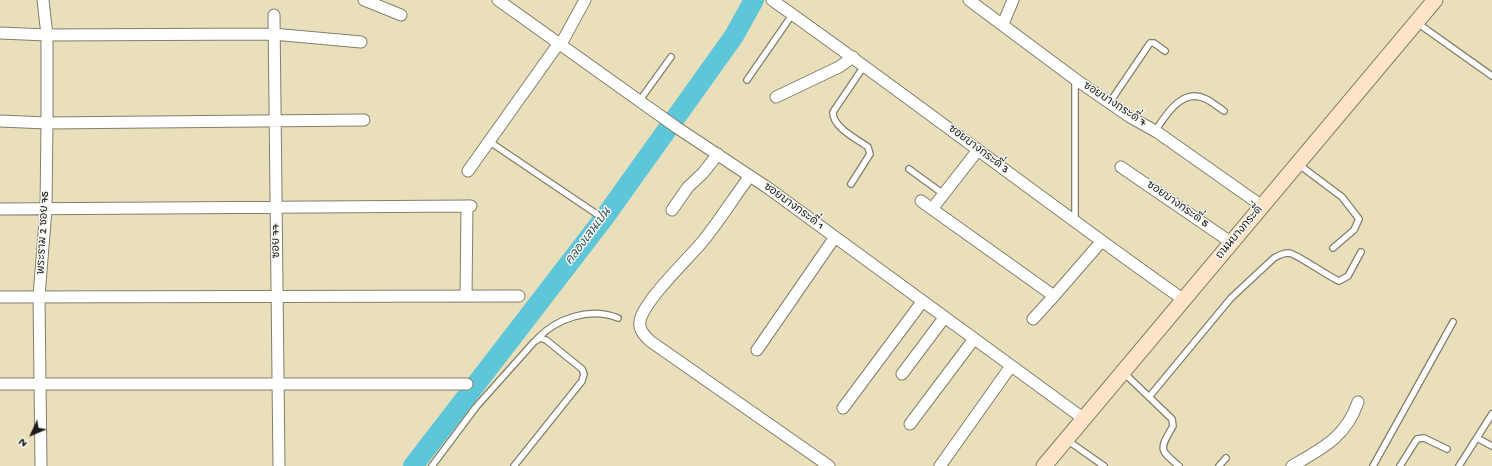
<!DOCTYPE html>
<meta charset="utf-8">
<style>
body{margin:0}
#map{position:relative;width:1492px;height:466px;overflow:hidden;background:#e9dfbb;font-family:"Gochi Hand",sans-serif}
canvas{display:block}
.north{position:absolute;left:12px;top:414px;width:40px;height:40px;-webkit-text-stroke:3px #f6f6f2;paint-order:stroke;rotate:226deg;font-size:11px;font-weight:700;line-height:16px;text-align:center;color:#1c1c1c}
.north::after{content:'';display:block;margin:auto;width:14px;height:18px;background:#1c1c1c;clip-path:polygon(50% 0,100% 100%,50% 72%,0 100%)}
</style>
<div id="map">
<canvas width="1492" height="466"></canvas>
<div class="north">N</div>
</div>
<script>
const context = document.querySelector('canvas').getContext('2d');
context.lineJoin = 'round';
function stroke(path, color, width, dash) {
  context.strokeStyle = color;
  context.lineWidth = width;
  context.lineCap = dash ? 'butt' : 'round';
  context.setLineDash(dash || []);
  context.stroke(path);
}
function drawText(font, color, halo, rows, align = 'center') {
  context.font = font + ' "Gochi Hand","Playpen Sans Thai",sans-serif';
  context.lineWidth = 3;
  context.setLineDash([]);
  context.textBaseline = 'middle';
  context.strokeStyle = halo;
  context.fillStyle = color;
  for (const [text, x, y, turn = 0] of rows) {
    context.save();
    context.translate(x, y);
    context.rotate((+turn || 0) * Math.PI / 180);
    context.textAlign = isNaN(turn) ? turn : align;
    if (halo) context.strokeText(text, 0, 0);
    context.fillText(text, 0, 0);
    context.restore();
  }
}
const river = new Path2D(`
 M413,466L604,218L734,36L754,0`);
const lane = new Path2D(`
 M1416,22L1492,76
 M1075,79V222
 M747,80L792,15
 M640,100L671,57
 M1110,102L1150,43H1154L1165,51
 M1155,131C1166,115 1182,87 1206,99C1212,102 1218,107 1224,111
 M490,142L598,215
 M1298,164L1342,197L1359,219L1354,230L1333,248
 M909,169L942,193
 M851,184L870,154L868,147C857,139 832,127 833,112L864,66
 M537,339C557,318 590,307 618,318
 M1123,372L1172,419L1173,426C1160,449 1158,449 1179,466
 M1149,397L1231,298L1274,258C1279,255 1284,253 1289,253C1297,254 1327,276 1339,281L1348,276L1361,252
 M1477,438L1492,446
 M1067,440L1104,466
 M432,466L476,407L534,342L540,338L546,340L582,369L584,374L582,381L514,466
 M1219,466L1226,458
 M1373,466L1453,322
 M1400,466L1417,439L1424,438L1447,449
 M1459,466L1492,414`);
const street = new Path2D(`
 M364,0L401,15
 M498,0L676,127L768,188L1084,419
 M772,0C911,98 1045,202 1184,300
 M969,0L1075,79L1130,117L1157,132L1262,206
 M274,15L279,466
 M1003,24L1013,0
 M0,33L47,35L273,34L361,42
 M561,44L585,0
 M776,97L839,67L853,57
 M0,121L47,123L364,120
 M978,150L932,209L1054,296L1101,242
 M1121,167L1232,243
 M468,171L559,43
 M750,176C734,197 720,220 703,241C687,260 649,296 641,317C637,328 643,334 650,341L829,466
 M921,201L932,209
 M0,209L471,206
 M672,210L688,187L703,173L718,154
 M466,296L467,206
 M0,297L519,296
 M1033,319L1054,296
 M757,350L835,237
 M902,374L944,318
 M0,384H467
 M843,408L922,302
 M910,424L974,339
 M41,466L39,296L46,209L47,123V35L43,0
 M940,466L1011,366
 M1292,466C1323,448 1346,437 1358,402`);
const secondary = new Path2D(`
 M1044,466L1435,0`);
const streetNames = [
 ["ซอยบางกระดี่ 7",1114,105,33],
 ["ซอยบางกระดี่ 3",978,150,37],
 ["ซอยบางกระดี่ 5",1177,205,35],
 ["ซอยบางกระดี่ 1",793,207,36],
 ["พระราม 2 ซอย 75",44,233,-87],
 ["ถนนบางกระดี่",1240,233,-50],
 ["ซอย 77",277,241,-91]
];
const waterNames = [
 ["คลองเลนเปน",589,237,-53]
];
stroke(river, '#5dc6d9', 20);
stroke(lane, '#827e6c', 8);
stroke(street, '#827e6c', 13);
stroke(secondary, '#827e6c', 17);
stroke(lane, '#fff', 5.5);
stroke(street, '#fff', 11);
stroke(secondary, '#fee4c6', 15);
drawText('11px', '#1c1c1c', '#f6f6f2', streetNames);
drawText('italic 12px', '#33585e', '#f6f6f2', waterNames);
</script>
